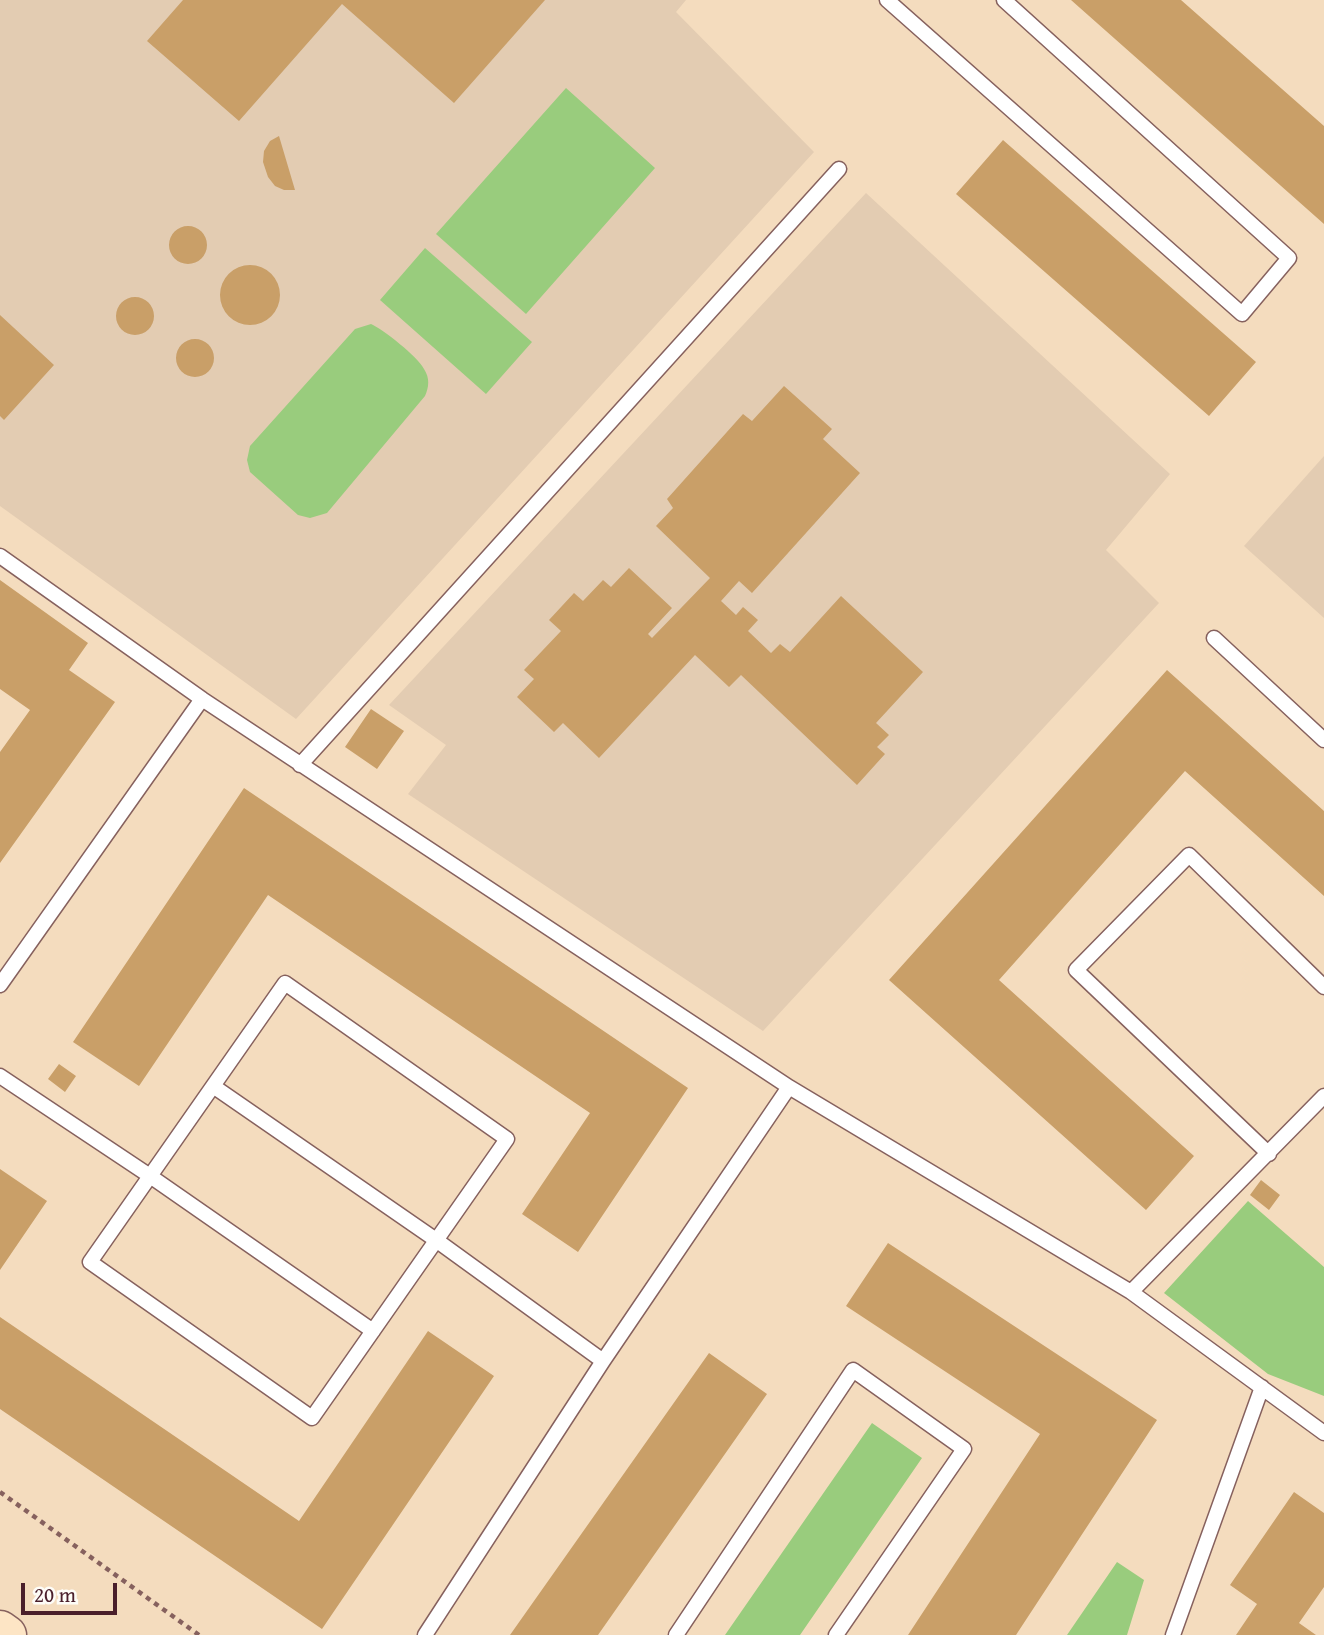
<!DOCTYPE html>
<style>
body{margin:0}
#map{position:relative;width:1324px;height:1635px;overflow:hidden;background:#f4dcbe;font-family:"Gentium Book Plus",serif}
canvas{display:block}
.scale{position:absolute;left:21px;top:1583px;width:96px;height:32px;box-sizing:border-box;border:4px solid #4a1f2b;border-top:0;padding-left:9px;font-size:21px;line-height:24px;white-space:nowrap;color:#4a1f2b;-webkit-text-stroke:5px #fdfcf7;paint-order:stroke}
</style>
<div id="map">
<canvas width="1324" height="1635"></canvas>
<div class="scale">20 m</div>
</div>
<script>
const context = document.querySelector('canvas').getContext('2d');
context.lineJoin = 'round';
function paint(path, color) {
  context.fillStyle = color;
  context.fill(path, 'evenodd');
}
function stroke(path, color, width, dash) {
  context.strokeStyle = color;
  context.lineWidth = width;
  context.lineCap = dash ? 'butt' : 'round';
  context.setLineDash(dash || []);
  context.stroke(path);
}
const built = new Path2D(`
 M0,0H686L676,12L814,152L296,719L0,506Z
 M866,193L1170,474L1106,550L1159,603L763,1031L408,794L446,745L389,705Z
 M1324,456V618L1244,546Z`);
const green = new Path2D(`
 M566,88L655,168L526,314L436,234Z
 M425,248L532,342L486,394L380,300Z
 M371,324C383,329 418,357 424,369C430,378 429,387 425,396L327,513L310,518L298,515L250,472L247,460L250,446L355,329Z
 M1248,1201L1324,1267V1396L1268,1374L1164,1293Z
 M872,1423L922,1458L800,1635H725Z
 M1117,1562L1144,1580L1127,1635H1067Z`);
const building = new Path2D(`
 M183,0H545L454,103L342,4L239,121L147,41Z
 M1071,0H1181L1324,126V224Z
 M279,136L295,190H284L275,186L268,177L263,162L264,151L270,141Z
 M1003,140L1256,362L1209,416L956,194Z
 M169 245a19 19 0 1 1 38 0a19 19 0 1 1-38 0Z
 M220 295a30 30 0 1 1 60 0a30 30 0 1 1-60 0Z
 M116 316a19 19 0 1 1 38 0a19 19 0 1 1-38 0Z
 M0,315L54,365L4,420L0,416Z
 M176 358a19 19 0 1 1 38 0a19 19 0 1 1-38 0Z
 M784,386L832,429L823,439L860,473L752,593L739,581L721,601L736,615L743,607L758,620L748,631L771,653L780,644L790,652L841,596L923,672L876,723L889,735L877,747L885,754L857,785L741,675L729,687L695,655L599,758L563,723L554,732L517,697L534,679L524,670L561,631L549,620L574,593L583,601L603,580L611,587L629,568L672,608L648,634L652,638L710,578L656,526L673,508L667,499L743,414L752,421Z
 M0,580L88,643L69,670L115,702L0,863V752L30,710L0,689Z
 M1167,670L1324,811V896L1185,771L999,980L1194,1156L1146,1210L889,980Z
 M371,709L404,731L377,769L345,747Z
 M244,788L688,1088L578,1252L522,1214L590,1113L268,895L139,1086L73,1042Z
 M59,1064L76,1076L65,1092L48,1079Z
 M0,1169L47,1201L0,1270Z
 M1261,1180L1280,1195L1269,1210L1250,1195Z
 M888,1243L1157,1420L1016,1635H908L1040,1434L846,1306Z
 M0,1317L299,1521L428,1331L494,1376L322,1629L0,1409Z
 M709,1353L767,1394L598,1635H510Z
 M1294,1492L1324,1513V1587L1299,1623L1316,1635H1236L1257,1604L1230,1585Z`);
const path = new Path2D(`
 M0,1492L199,1635`);
const lane = new Path2D(`
 M887,0L1242,314L1289,258L1004,0
 M0,556L202,699L0,985
 M1214,638L1324,740
 M202,699L789,1087
 M300,765L839,169
 M285,983L507,1139L312,1418L90,1262Z
 M0,1076L150,1176L373,1331
 M213,1086L436,1240L603,1361
 M1269,1154L1076,970L1189,855L1324,987
 M1131,1292L1324,1096
 M425,1635L603,1361L789,1087L1131,1292L1324,1433
 M676,1635L853,1370L964,1449L836,1635
 M1173,1635L1262,1387`);
const secondary = new Path2D(`
 M0,1630L7,1635`);
paint(built, '#e3ccb2');
paint(green, '#99cc7d');
paint(building, '#c99f68');
stroke(lane, '#86615e', 17);
stroke(secondary, '#86615e', 41);
stroke(path, '#86615e', 4.5, [5, 5]);
stroke(lane, '#fff', 14);
stroke(secondary, '#fde5c5', 38);
</script>
